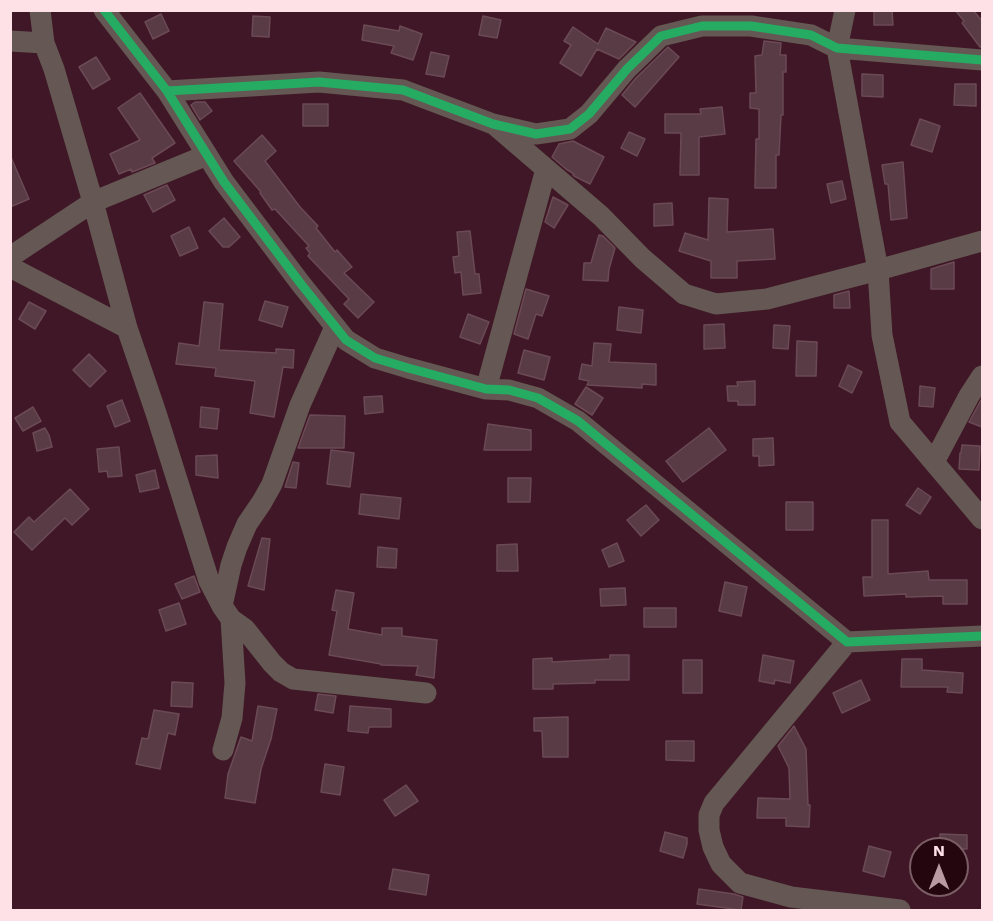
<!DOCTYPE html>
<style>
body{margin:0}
#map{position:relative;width:993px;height:921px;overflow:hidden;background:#3f1726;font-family:"Work Sans",sans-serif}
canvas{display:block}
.frame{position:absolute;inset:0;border:12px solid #fde1e6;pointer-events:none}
.north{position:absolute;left:909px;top:837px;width:60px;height:60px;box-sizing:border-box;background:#24060f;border:2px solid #7b5e65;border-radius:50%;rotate:0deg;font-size:16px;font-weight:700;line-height:24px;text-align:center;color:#fde1e6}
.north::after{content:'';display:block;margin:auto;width:21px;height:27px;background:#ba9aa3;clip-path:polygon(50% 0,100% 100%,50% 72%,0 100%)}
</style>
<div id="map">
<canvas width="993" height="921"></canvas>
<div class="frame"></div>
<div class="north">N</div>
</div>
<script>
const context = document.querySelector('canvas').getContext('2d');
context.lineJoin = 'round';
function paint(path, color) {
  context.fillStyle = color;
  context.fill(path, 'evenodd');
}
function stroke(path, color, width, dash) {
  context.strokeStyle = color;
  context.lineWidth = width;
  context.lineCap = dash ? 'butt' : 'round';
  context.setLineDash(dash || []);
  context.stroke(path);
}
const building = new Path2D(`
 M874,10H892L893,25H874Z
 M955,10H973L982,21V47H980L962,23L964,21Z
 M161,14L169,31L153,39L145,22Z
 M253,16L270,17L269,37L252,36Z
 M483,16L501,20L497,38L479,35Z
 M364,25L399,31L400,26L422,34L413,60L391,53L394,46L362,40Z
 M573,27L598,44L606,28L636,42L619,59L597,49L581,76L560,63L571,45L564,41Z
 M764,41L781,43L780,55H786V72H783V115H781L779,155H776V188H755L756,139H759V109L750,108V93H756L755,56L762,55Z
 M668,47L679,57L635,107L622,95L636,78Z
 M431,52L449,56L444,77L426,74Z
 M96,57L110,79L93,89L79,67Z
 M862,74L883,75V97L862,96Z
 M955,84H976V106L954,105Z
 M140,93L175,143L152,158L155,163L132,172L131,169L119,174L110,154L140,140L118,108Z
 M195,102H205L212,111L200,120L191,105Z
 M303,104H328V126H303Z
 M722,107L725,134L699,137V175H680L681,133H665V114H701L700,109Z
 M920,119L940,126L932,152L911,145Z
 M629,132L645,139L637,156L621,148Z
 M262,135L276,151L265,161L300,207L318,226L316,228L335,252L337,250L352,267L344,273L374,302L358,318L344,304L349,299L308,256L310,253L306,248L309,246L275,209L272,210L260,193L261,192L234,161Z
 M573,141L604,157L590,184L574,176L573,175L574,174L566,169L552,157L559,144Z
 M10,155L29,199L10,207Z
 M903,162L907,218L891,220L888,184H885L882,165Z
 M842,181L846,199L831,203L827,184Z
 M167,185L175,200L153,212L144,195Z
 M553,197L568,205L554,228L545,222Z
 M709,198L728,199L727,232L773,229L775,259L737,261V278H711V261L679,251L685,233L708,240Z
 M672,203L673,225L654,226V204Z
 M224,218L240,237L229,247H223L209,231Z
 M189,227L198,248L180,256L171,236Z
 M470,231L475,274H479L481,293L463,295L461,272L455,273L453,257L459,256L457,232Z
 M599,235L603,236L615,248L609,269L608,281L583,280L584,263H591Z
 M954,262V289H931V269Z
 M526,289L549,296L542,316L536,314L528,339L514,334Z
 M849,291L850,308H834V295Z
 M265,301L288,307L282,327L259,320Z
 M29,302L46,311L35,329L19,319Z
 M204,302L223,304L219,350L276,353V349L294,350L293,368L283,367L274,417L250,413L255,381L215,376L216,368L176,364L179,343L199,346Z
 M619,307L643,310L641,333L617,330Z
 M468,314L489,322L480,344L460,337Z
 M724,324L725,348L704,349V325Z
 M774,325L790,326L788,349L773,348Z
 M797,341L817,342L816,376H796Z
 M594,343L611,344L609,362L656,364V385L642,384V388L587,385L589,381L579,379L582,364L592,366Z
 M524,350L550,357L544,380L518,373Z
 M89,354L106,371L90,387L73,370Z
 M848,365L862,372L852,393L839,386Z
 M755,381V405H738V401H728L727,386H738L737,382Z
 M920,386L935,388L933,407L919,406Z
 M586,387L603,398L592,415L575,404Z
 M382,396L383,412L365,414L364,397Z
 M122,400L130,421L115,427L107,406Z
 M981,400L982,401V427L969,422Z
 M33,407L41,421L23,431L15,418Z
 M201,407L219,409L217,429L200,427Z
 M310,415L345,416L344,448H298Z
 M488,424L531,430V450H484Z
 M45,428L49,435L52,447L37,451L33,433Z
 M709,428L726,450L683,482L666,461Z
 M773,438L774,465L759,466V456H753V439Z
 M962,445L980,446L979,470L959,469L960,453H961Z
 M119,447L122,476L108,477L107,471L99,472L97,449Z
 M331,450L354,453L350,487L327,484Z
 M217,455L218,478L196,475V456Z
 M293,462L299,463L296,488L285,487Z
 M155,470L159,488L140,492L136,475Z
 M508,478H531L530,502H508Z
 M918,488L931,497L920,514L906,505Z
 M70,489L89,509L72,525L65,518L32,550L14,532L29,517L34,522Z
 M361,494L401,498L399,519L359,514Z
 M786,502H813V530H786Z
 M646,505L659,520L641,536L627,520Z
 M872,520H888V574L928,571L929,580H967V604H943V596L906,597V594L864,596L863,577H872Z
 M262,538L270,539L264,590L248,586Z
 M617,543L624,561L609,567L602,550Z
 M517,544L518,571H497V545Z
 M378,547L397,549L396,568L377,567Z
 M194,576L200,592L182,599L175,584Z
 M725,582L747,587L741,616L719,611Z
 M625,588L626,605L601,606L600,589Z
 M336,590L354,593L348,629L382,635V628H402V636L437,640L434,678L416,675L418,666L381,665V664L329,655L337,611L332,610Z
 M179,603L186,624L166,631L159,610Z
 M644,608H676V627H644Z
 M610,655H629V680H595V683L553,684V689H533V659L552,658V662L610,659Z
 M763,655L794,661L790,683L775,680L774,684L759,681Z
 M902,659H922V670L963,673L962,693L947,692L948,687H901Z
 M683,660H702V693H683Z
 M861,680L870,700L842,713L833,693Z
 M172,682L193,683L192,707L171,706Z
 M318,694L336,696L333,713L315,710Z
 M258,706L277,709L271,739L261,769L255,803L225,798L228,774L241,737L252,741Z
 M350,706L391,709V727H369L368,733L348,731Z
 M154,710L179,714L175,735L168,733L160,769L136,764L142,738L148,739Z
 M568,717V757H543L542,731H534V718Z
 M794,726L806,749L808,805H810L809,827L786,826V818H757L758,798L790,799L789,768L778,746Z
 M666,741H694V761L666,760Z
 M325,764L344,767L340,795L321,792Z
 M406,785L418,801L395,816L384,800Z
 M665,832L687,838V844L683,858L660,851Z
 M940,834L967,835V849H940Z
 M869,846L891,852L884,877L863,871Z
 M393,869L429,875L426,895L389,889Z
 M699,889L734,894L743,897L741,910L697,904Z`);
const minor = new Path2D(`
 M40,10L44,43L54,69L93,202L127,328L156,413L209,581L222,606L231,619L245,629L272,663L281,672L293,679L426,693
 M104,10L167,91L319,82L403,90L493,124L536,134L570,129L589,114L627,69L661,36L702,26H751L811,35L837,48L982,60
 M845,10L837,48L878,270L882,335L900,422L982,519
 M10,41L44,43
 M167,91L224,182L301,284L346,340L375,358L408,368L486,389L509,390L538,398L578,421L847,642L982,636
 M496,126L601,216L642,258L684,294L716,304L767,299L878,270L982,241
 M10,257L93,202L207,155
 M10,267L127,328
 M486,389L546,169
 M934,462L969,396L982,376
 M222,606L231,565L237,547L247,524L262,502L272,484L300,405L335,327
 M847,642L714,803L709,815V830L713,847L721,864L740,883L791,897L900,910
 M223,750L232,718L235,683L231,619`);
const cycleway = new Path2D(`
 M104,10L167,91L319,82L403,90L493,124L536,134L570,129L589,114L627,69L661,36L702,26H751L811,35L837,48L982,60
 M167,91L224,182L301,284L346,340L375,358L408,368L486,389L509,390L538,398L578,421L847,642L982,636`);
paint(building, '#593b45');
stroke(building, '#6b4a55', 1.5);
stroke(minor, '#655753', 21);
stroke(cycleway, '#26ab63', 9);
</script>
